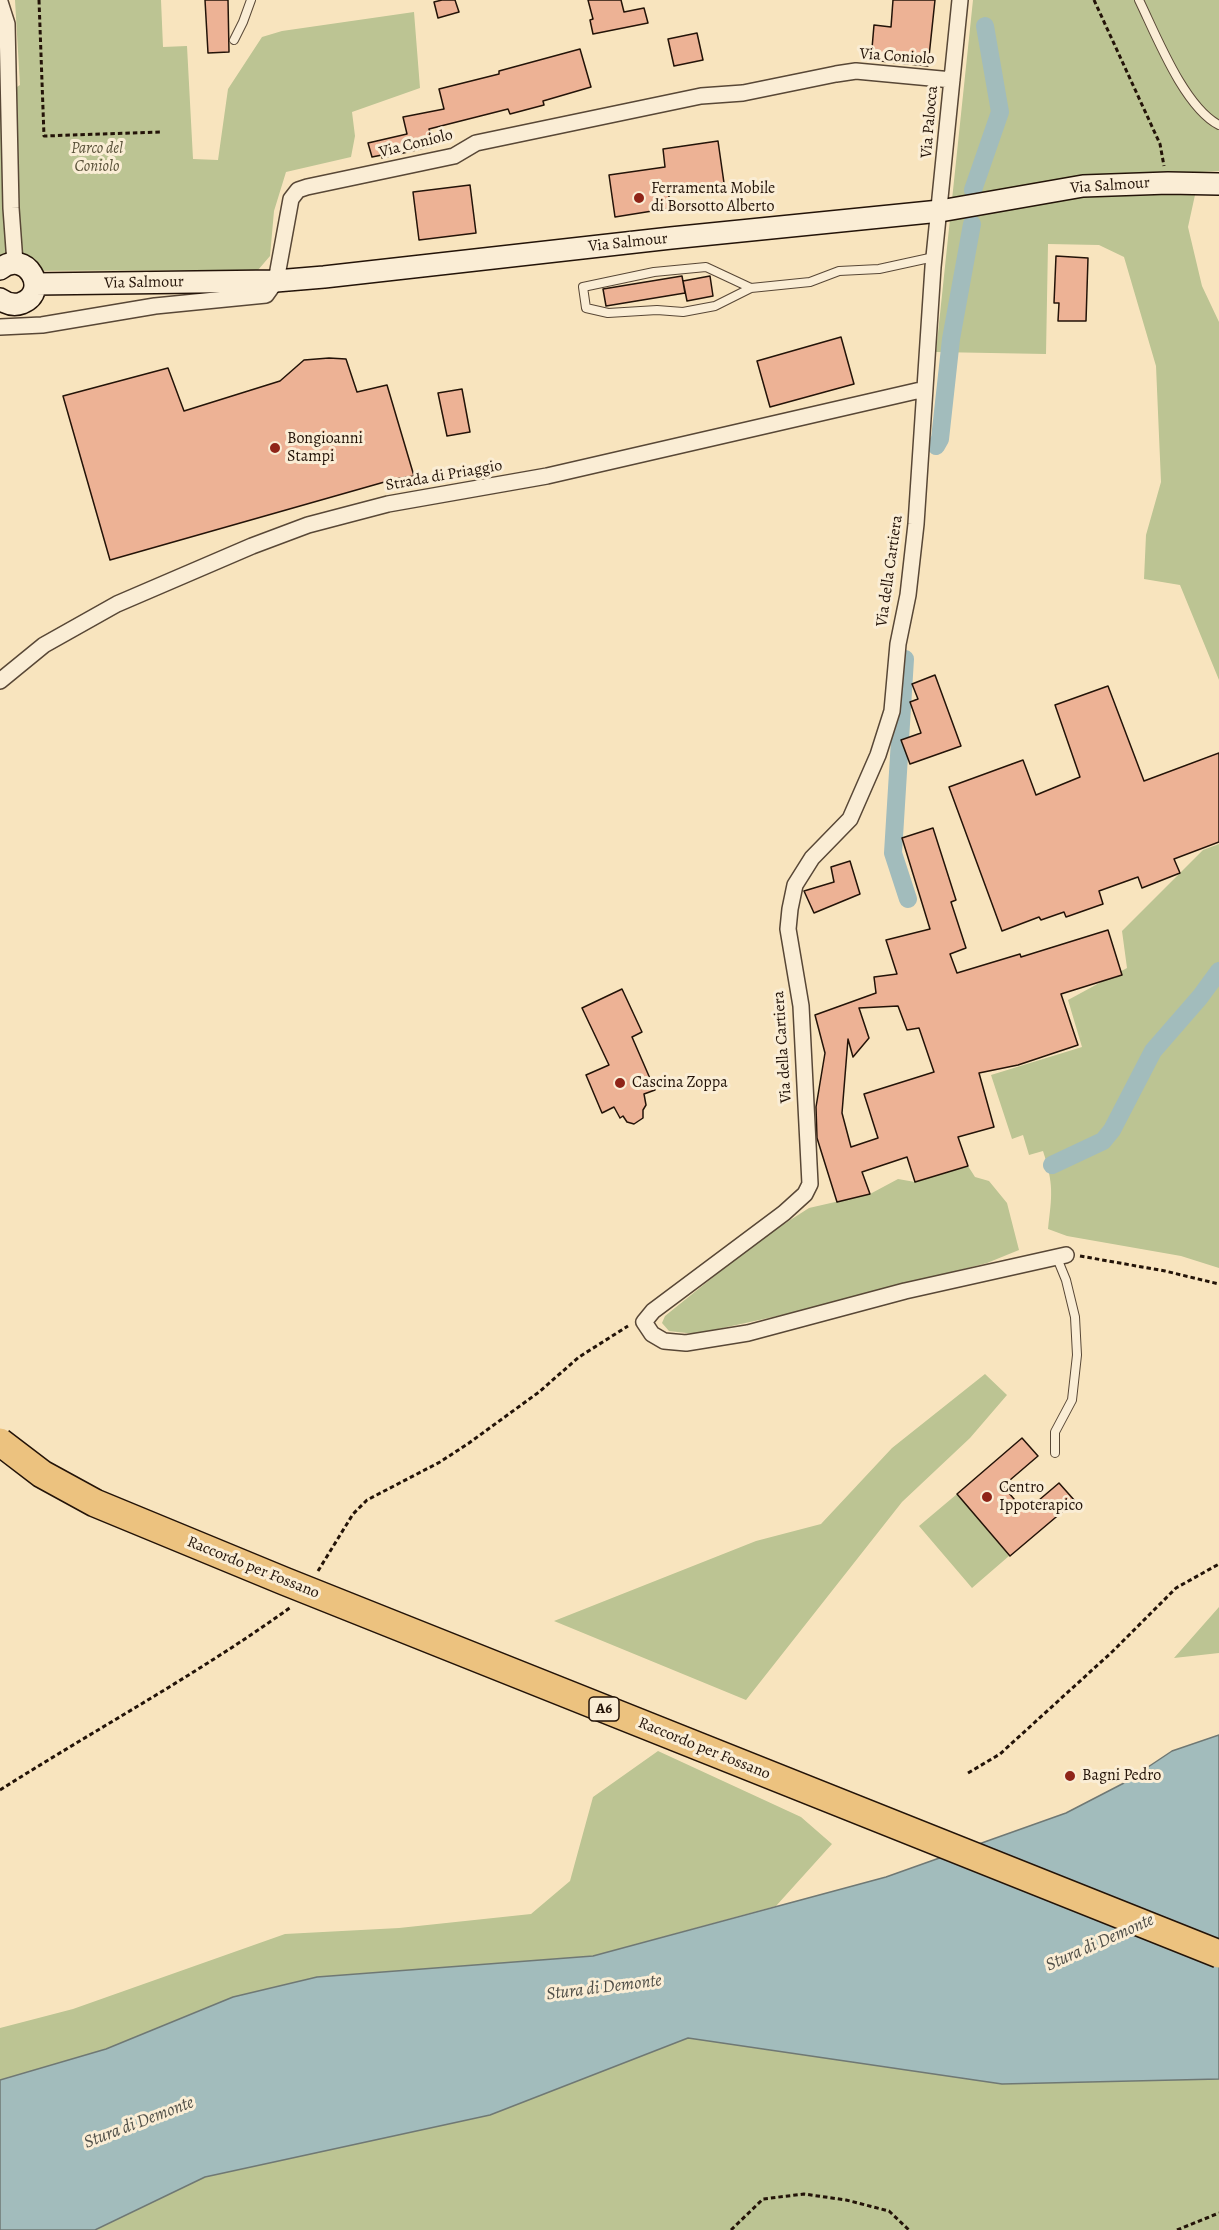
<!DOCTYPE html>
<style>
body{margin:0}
canvas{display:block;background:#f8e4be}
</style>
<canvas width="1219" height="2230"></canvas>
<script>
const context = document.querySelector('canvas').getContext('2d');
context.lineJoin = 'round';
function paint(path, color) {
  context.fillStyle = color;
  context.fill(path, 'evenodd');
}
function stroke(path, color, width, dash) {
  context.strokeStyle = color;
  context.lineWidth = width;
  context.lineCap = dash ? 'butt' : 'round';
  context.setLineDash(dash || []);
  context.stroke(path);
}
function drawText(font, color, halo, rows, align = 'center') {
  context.font = font + ' Alegreya,serif';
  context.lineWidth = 6;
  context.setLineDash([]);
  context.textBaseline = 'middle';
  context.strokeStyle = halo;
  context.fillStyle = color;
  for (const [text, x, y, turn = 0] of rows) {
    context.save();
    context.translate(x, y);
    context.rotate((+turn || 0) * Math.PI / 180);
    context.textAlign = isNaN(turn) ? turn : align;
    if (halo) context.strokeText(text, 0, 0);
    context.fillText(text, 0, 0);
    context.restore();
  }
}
const green = new Path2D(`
 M15,0H161L163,47L187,46L193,159L218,160L228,89L262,37L282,31L414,12L420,88L352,112L355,136L351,157L286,172L274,211L270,256L258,270L5,271L0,263V98L20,85Z
 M973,0H1219V171L1200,172L1188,227L1202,286L1219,322V680L1180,585L1144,579L1146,535L1161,482L1156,366L1124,257L1099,245L1048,244L1046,354L936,352Z
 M1219,844V1268L1181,1256L1067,1236L1048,1229C1052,1195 1054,1185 1043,1151L1029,1155L1023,1135L1012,1139L991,1075L1082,1047L1068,1000L1127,968L1122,931L1203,850Z
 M968,1166L975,1177L989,1181L1007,1203L1019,1250L987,1263L805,1310L695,1334L669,1331L662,1323L665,1316L759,1240L809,1208L870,1194L898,1179L915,1182Z
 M985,1374L1007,1395L970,1438L902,1502L746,1700L554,1621L756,1541L821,1524L892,1448Z
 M957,1494L1009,1556L972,1588L919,1526Z
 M1219,1607V1653L1174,1658Z
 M658,1751L801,1817L832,1844L776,1906L593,1956L317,1977L233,1997L106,2049L0,2080V2028L73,2009L285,1934L399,1928L531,1914L570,1881L593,1797Z
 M688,2038L1002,2084L1219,2079V2230H95L205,2177L490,2115Z`);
const water = new Path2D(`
 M1219,1735V2079L1002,2084L688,2038L490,2115L205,2177L95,2230H0V2080L106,2049L233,1997L317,1977L593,1956L886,1877L1066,1813L1124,1783L1172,1751Z`);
const canal = new Path2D(`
 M973,190L1000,112L985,26
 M936,446L940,439L951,339L972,224
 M905,659L893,853L908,899
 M1052,1165L1103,1141L1112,1130L1153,1051L1200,997L1219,971`);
const building = new Path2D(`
 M205,0H228L229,52L208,53Z
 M442,0H455L459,12L438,18L434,2Z
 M588,0H621L624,12L644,8L648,23L593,34L590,20L593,19Z
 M893,0H935L928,66L871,60L874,25L891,27Z
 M697,33L703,60L674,66L668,39Z
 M580,49L591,87L543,101L544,105L510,114L508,109L429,129L433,146L382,158V155L372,157L368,143L407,134L403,117L444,109L439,89L499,74V71Z
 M718,141L724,183L668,191L671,208L615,217L609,175L665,167L663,149Z
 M470,185L476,233L419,240L413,192Z
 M1056,256L1088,258L1086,321H1058L1059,303H1054Z
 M682,276L685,293L606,306L603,289Z
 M710,276L713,296L687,301L683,281Z
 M841,337L854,384L770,407L757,361Z
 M329,358L346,359L357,392L387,385L414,476L395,479L110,560L63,396L168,368L184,411L280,381L304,360Z
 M462,389L470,432L447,436L438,393Z
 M935,675L961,746L910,764L901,740L921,733L910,702L918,699L912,684Z
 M1108,686L1144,781L1219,753V842L1174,859L1180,873L1142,888L1138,877L1099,891L1103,904L1066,917L1064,912L1041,920L1039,917L1002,931L949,787L1023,760L1036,795L1080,777L1055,705Z
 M933,828L956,900L951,902L966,948L950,954L957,973L1020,954L1021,957L1108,930L1122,975L1061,994L1078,1045L1018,1065L979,1073L994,1127L958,1137L968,1166L915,1182L907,1157L862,1172L870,1194L837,1202L817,1138L816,1107L825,1053L815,1015L876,993L874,977L897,974L886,940L930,929L902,838ZM898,1006L907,1030L919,1028L934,1072L864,1094L878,1138L851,1147L842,1113L848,1039L853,1057L869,1038L859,1008Z
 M850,861L860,894L814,913L804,891L834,882L831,867Z
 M622,989L642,1032L632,1037L655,1090L644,1094L646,1105L643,1110V1118L634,1124L627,1122L623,1116L620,1118L614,1107L602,1113L586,1075L609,1065L582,1008Z
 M1022,1438L1038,1456L1003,1486L1025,1512L1059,1483L1075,1501L1010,1556L957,1494Z`);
const path = new Path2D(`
 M39,0L44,136L161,132
 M1094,0L1160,144L1164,166
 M1080,1256L1165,1271L1219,1284
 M318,1571L353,1514L367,1500L440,1462L469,1443L539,1392L579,1357L628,1326
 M968,1773L1000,1754L1113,1651L1176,1588L1219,1564
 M0,1790C96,1729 198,1674 291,1607
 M731,2230L763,2199L804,2194L846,2200L889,2211L909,2230
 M1177,2230L1219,2213`);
const service = new Path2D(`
 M1139,0C1156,35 1184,107 1219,125
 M234,40L243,22L251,0
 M751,288L706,267L654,272L583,287L586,308L608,313L657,310L683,312L715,306L751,288L810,282L839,271L879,269L934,257
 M1055,1453V1432L1072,1400L1077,1355L1075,1317L1066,1280L1057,1258`);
const minor = new Path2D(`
 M960,0L933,267L916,524L908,595L898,644L892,711L878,755L850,819L812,858L795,885L790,909L788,929L801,1006L810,1184L805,1194L784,1213L653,1311L644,1322L652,1334L664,1341L686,1343L748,1333L905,1291L1066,1255
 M0,2L7,24L11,208L15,263
 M0,327L42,325L155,306L266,295L276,281L291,199L298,190L307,187L454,156L476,143L701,96L743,93L836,74L856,71L952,80
 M0,681L44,645L117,604L252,546L308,525L388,504L547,476L925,389`);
const secondary = new Path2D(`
 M0,269C26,248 51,291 22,303C14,306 7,304 0,299
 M35,284L276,281L324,277L671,238L940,211L1083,186L1168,183L1219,184`);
const motorwayBridge = new Path2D(`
 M0,1442L42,1474L95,1503L284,1581L1219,1954`);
const markers = [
 [639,198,6,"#8f2418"],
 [275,448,6,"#8f2418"],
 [620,1083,6,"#8f2418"],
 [987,1497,6,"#8f2418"],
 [1070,1776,6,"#8f2418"]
];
const shields = [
 [604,1709,30]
];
const shieldNames = [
 ["A6",604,1709]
];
const streetNames = [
 ["Via Coniolo",897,57,4],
 ["Via Palocca",930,122,-85],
 ["Via Coniolo",416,144,-14],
 ["Via Salmour",1110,186,-4],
 ["Via Salmour",628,243,-6],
 ["Via Salmour",144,283,-1],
 ["Strada di Priaggio",444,476,-10],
 ["Via della Cartiera",890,571,-82],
 ["Via della Cartiera",783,1047,-94],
 ["Raccordo per Fossano",253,1568,22],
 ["Raccordo per Fossano",704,1749,22]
];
const parkNames = [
 ["Parco del",97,149],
 ["Coniolo",97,167]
];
const poiNames = [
 ["Ferramenta Mobile",651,189],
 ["di Borsotto Alberto",651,207],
 ["Bongioanni",287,439],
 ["Stampi",287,457],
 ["Cascina Zoppa",632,1083],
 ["Centro",999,1488],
 ["Ippoterapico",999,1506],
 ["Bagni Pedro",1082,1776]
];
const waterNames = [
 ["Stura di Demonte",1100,1943,-24],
 ["Stura di Demonte",604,1988,-7],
 ["Stura di Demonte",139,2123,-21]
];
paint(green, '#bcc493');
paint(water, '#a2bcbc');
stroke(water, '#6f7874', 1.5);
stroke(canal, '#a2bcbc', 18);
paint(building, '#edb295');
stroke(building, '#231308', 1.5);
stroke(service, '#584736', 10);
stroke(minor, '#584736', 18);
stroke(secondary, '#231308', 24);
stroke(path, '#231308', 3, [4.5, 3]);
stroke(service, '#faedd5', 8);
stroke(minor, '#faedd5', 15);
stroke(secondary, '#faedd5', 21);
stroke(motorwayBridge, '#231308', 30, []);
stroke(motorwayBridge, '#ecc27f', 27);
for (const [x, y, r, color] of markers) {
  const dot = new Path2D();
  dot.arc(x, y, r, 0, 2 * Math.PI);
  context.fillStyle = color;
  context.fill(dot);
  stroke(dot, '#faedd5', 2);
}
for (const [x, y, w] of shields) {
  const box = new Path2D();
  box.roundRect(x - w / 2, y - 12, w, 24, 4.5);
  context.fillStyle = '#faedd5';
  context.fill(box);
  stroke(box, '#231308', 1.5);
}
drawText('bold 15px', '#231308', null, shieldNames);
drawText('16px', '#231308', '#faedd5', streetNames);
drawText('italic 16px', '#595139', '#faedd5', parkNames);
drawText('16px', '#231308', '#faedd5', poiNames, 'left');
drawText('italic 18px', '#4f4e47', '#faedd5', waterNames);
</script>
